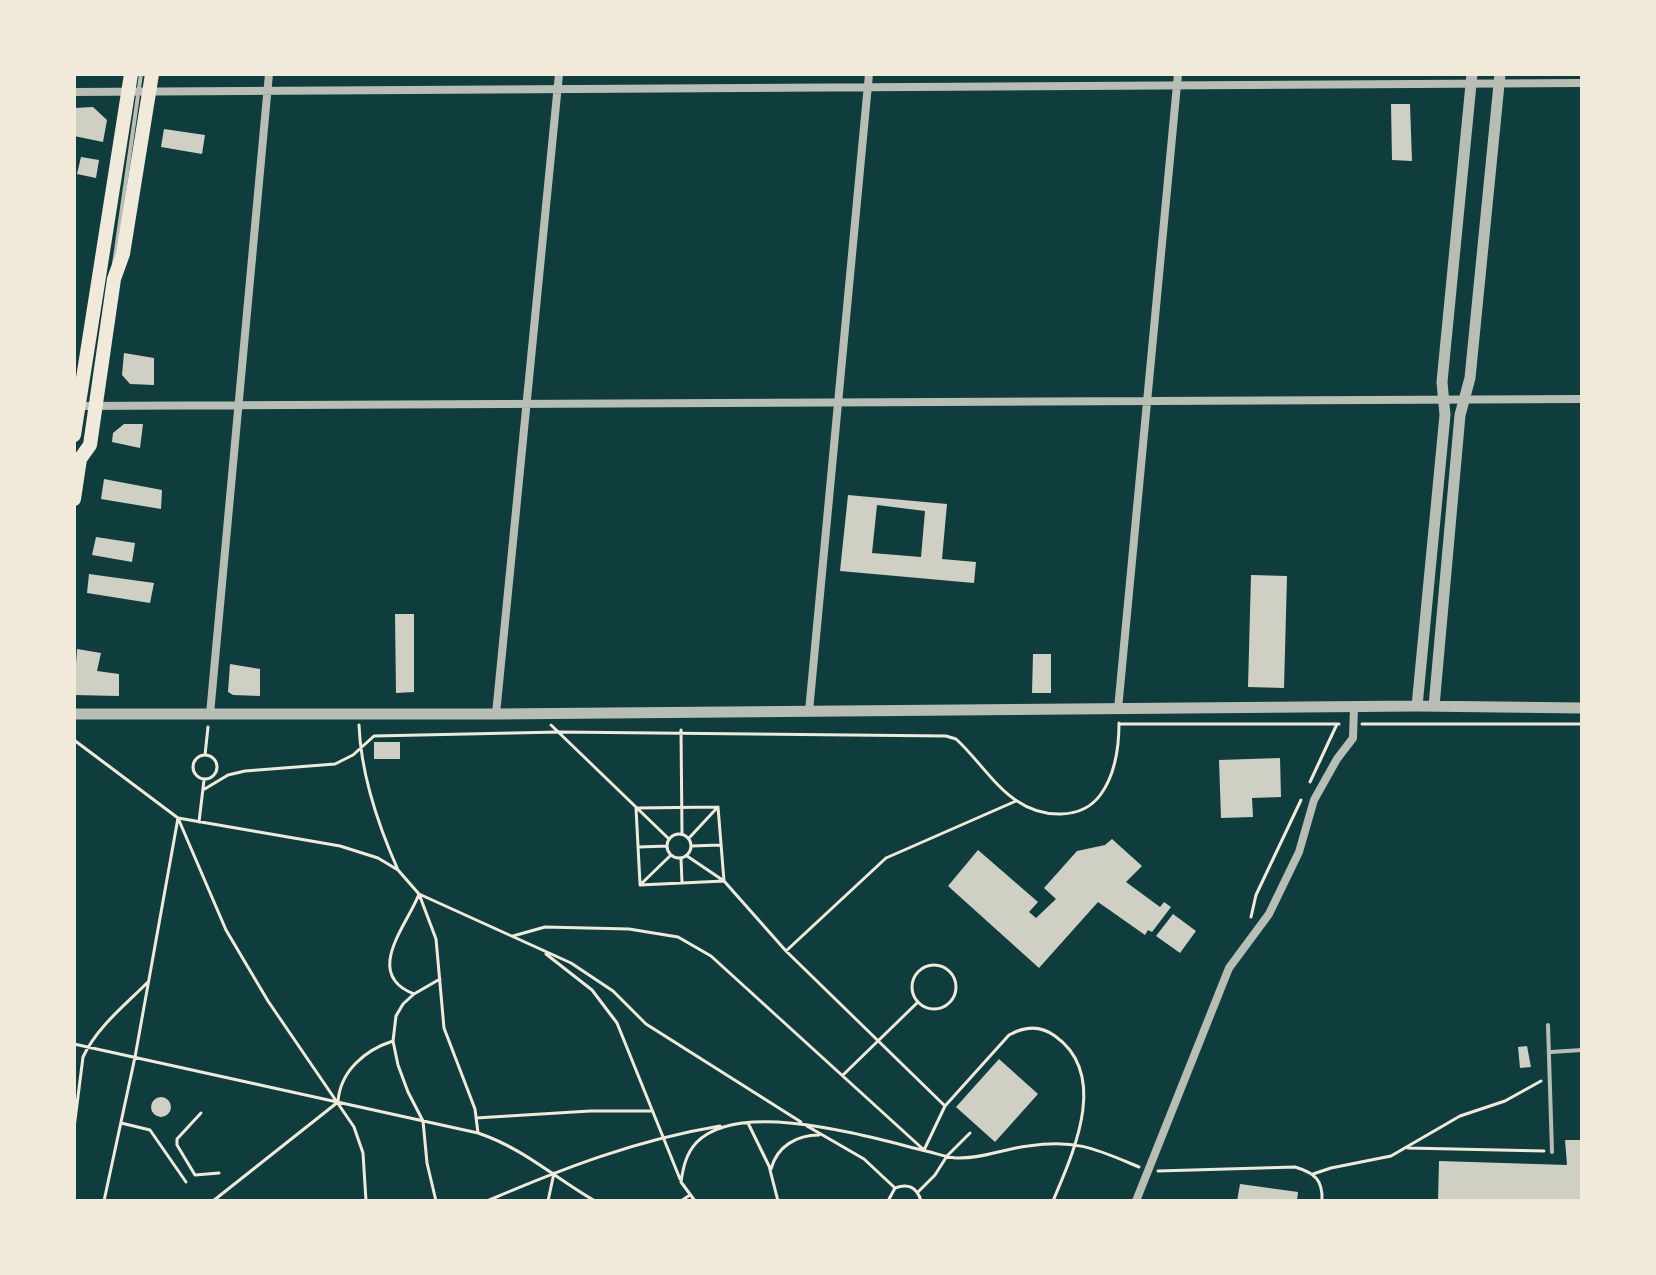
<!DOCTYPE html>
<style>
body{margin:0}
#map{position:relative;width:1656px;height:1275px;overflow:hidden;background:#0f3d3e;font-family:"Roboto Condensed",sans-serif}
canvas{display:block}
.frame{position:absolute;inset:0;border:76px solid #f1e9da;pointer-events:none}
</style>
<div id="map">
<canvas width="1656" height="1275"></canvas>
<div class="frame"></div>
</div>
<script>
const context = document.querySelector('canvas').getContext('2d');
context.lineJoin = 'round';
function paint(path, color) {
  context.fillStyle = color;
  context.fill(path, 'evenodd');
}
function stroke(path, color, width, dash) {
  context.strokeStyle = color;
  context.lineWidth = width;
  context.lineCap = dash ? 'butt' : 'round';
  context.setLineDash(dash || []);
  context.stroke(path);
}
const building = new Path2D(`
 M1391,104H1410L1412,161L1392,160Z
 M93,107L107,120L103,142L74,136V108Z
 M164,129L205,135L202,154L161,147Z
 M81,157L99,160L96,178L77,174Z
 M124,353L154,358V385L130,384L122,375Z
 M124,424H143L140,448L112,442L113,433Z
 M104,479L162,490L161,509L101,499Z
 M848,495L947,504L942,559L976,562L974,583L840,571ZM877,505L925,511L921,557L872,553Z
 M96,537L135,543L132,562L92,555Z
 M89,574L154,583L150,603L87,593Z
 M1251,575L1287,576L1284,688L1248,687Z
 M395,614H414V692L396,693Z
 M77,649L101,653L97,671L119,674V696L74,695Z
 M1033,654H1051V693H1032Z
 M230,664L260,669V696L233,695L228,692Z
 M374,742H400V759H374Z
 M1280,758L1281,797L1252,798L1253,817L1221,818L1219,760Z
 M1112,839L1142,866L1126,882L1160,907L1164,902L1171,907L1152,932L1148,930L1145,935L1098,902L1039,968L948,886L978,850L1038,902L1029,912L1036,918L1056,899L1044,888L1077,851L1105,845Z
 M1173,914L1196,931L1180,953L1156,936Z
 M1527,1046L1531,1067L1520,1068L1518,1047Z
 M999,1059L1038,1094L995,1142L956,1107Z
 M151 1107a10 10 0 1 1 20 0a10 10 0 1 1-20 0Z
 M1565,1140H1582V1201H1438L1439,1161L1567,1165Z
 M1240,1184L1298,1192L1297,1201H1237Z`);
const path = new Path2D(`
 M1119,724H1339
 M1362,724H1582
 M359,725C361,775 378,825 398,870
 M551,725L669,839
 M681,730L682,834
 M74,740L178,818L340,846L378,858L398,870L419,894L436,939L444,1028L475,1109L478,1133
 M193 767a12 12 0 1 1 24 0a12 12 0 1 1-24 0Z
 M205,755L208,727
 M1310,782L1337,724
 M203,790L228,775L245,771L335,764L353,755L374,736L559,732L946,736L956,739C977,758 994,786 1017,801C1042,818 1082,821 1101,794C1116,773 1119,747 1119,723
 M718,807L724,881
 M636,808L718,807
 M636,808L640,884
 M178,818L226,930L268,1001L354,1127L363,1153L366,1201
 M199,822L204,780
 M667 846a12 12 0 1 1 24 0a12 12 0 1 1-24 0Z
 M689,838L716,809
 M692,846L720,845
 M639,847L667,846
 M681,858L682,883
 M640,885L724,881
 M640,885L671,855
 M1251,917L1256,895L1301,800
 M513,936L545,927L629,929L678,937L711,956L924,1150L945,1106L786,951L724,881L687,856
 M786,951L886,858L1016,801
 M546,954L592,990L617,1023L680,1179
 M912 987a22 22 0 1 1 44 0a22 22 0 1 1-44 0Z
 M414,994C362,974 408,924 419,894L571,963L613,991L646,1024L801,1122
 M74,1044L478,1133C523,1148 555,1178 595,1201
 M843,1075L918,1002
 M945,1106L1009,1035C1025,1026 1040,1025 1055,1036C1110,1075 1073,1153 1053,1201
 M201,1113L177,1139V1145L195,1175L219,1173
 M476,1118L590,1111H652
 M121,1123L150,1130L186,1182
 M748,1123L769,1166L778,1201
 M807,1126L864,1159L895,1188
 M74,1128L83,1057C97,1027 125,1005 148,982
 M1408,1148L1544,1151
 M771,1169C777,1146 797,1135 819,1135
 M1158,1171L1295,1167C1315,1173 1323,1180 1322,1201
 M1313,1174L1331,1168L1391,1156L1460,1116L1505,1101L1541,1081
 M918,1192L935,1175L947,1156L970,1133
 M104,1201L135,1057L178,818
 M213,1201L338,1102C340,1071 365,1050 393,1041
 M436,1201L427,1163L423,1121L408,1092L398,1065L393,1041L396,1016L403,1004L414,994L440,979
 M487,1201C564,1168 636,1140 720,1126
 M548,1201L554,1173
 M681,1201L690,1195
 M695,1201L681,1182C683,1168 686,1154 696,1143C739,1097 872,1138 926,1151C935,1153 946,1157 956,1158C981,1159 1003,1149 1028,1146C1077,1139 1096,1149 1139,1167
 M888,1201L895,1188C908,1183 917,1187 921,1201`);
const service = new Path2D(`
 M114,264L141,74
 M1548,1025L1552,1152
 M1551,1052L1582,1050`);
const minor = new Path2D(`
 M74,92L1582,83
 M75,406L1582,399
 M1118,709L1178,74
 M809,711L869,74
 M210,714L269,74
 M496,714L559,74
 M1136,1201L1229,968L1269,914L1299,852L1314,800L1337,759L1353,738L1354,707`);
const tertiary = new Path2D(`
 M1417,706L1445,415L1442,382L1472,74
 M1434,706L1460,415L1470,378L1500,74
 M74,714H496L1417,706L1582,708`);
const primary = new Path2D(`
 M74,435L131,74
 M74,499L80,459L90,445L114,279L123,254L152,74`);
paint(building, '#cfcfc3');
stroke(path, '#f1e9da', 3);
stroke(service, '#b8beb3', 4);
stroke(minor, '#b8beb3', 8);
stroke(tertiary, '#b8beb3', 11);
stroke(primary, '#f1e9da', 14);
</script>
